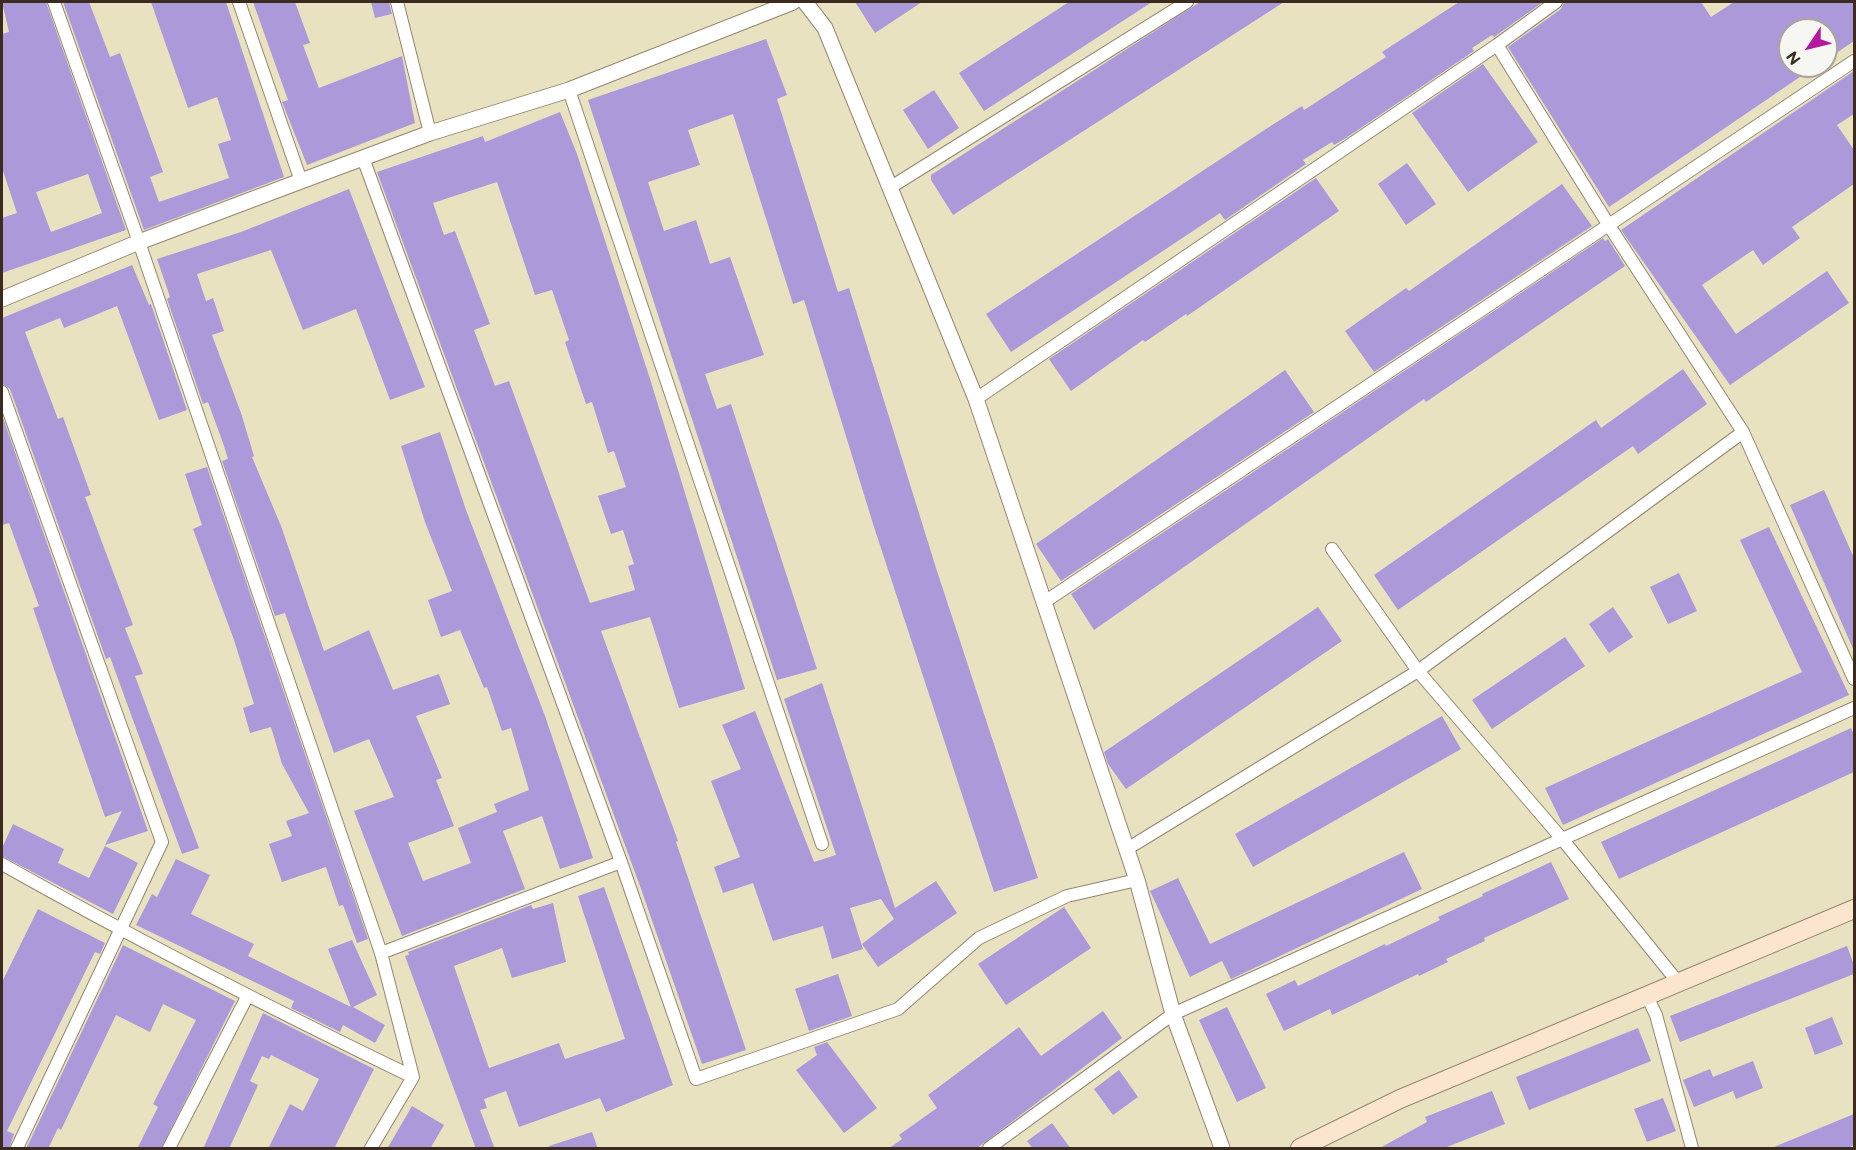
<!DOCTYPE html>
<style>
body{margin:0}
#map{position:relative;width:1856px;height:1150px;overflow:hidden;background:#e9e2c1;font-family:"Balsamiq Sans",sans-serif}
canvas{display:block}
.frame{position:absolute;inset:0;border:3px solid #3b2a1e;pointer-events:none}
.north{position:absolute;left:1778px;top:18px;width:60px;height:60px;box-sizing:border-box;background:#f6f6f2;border:2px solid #aba49d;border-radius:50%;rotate:235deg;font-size:16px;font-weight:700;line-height:24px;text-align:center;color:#3b2a1e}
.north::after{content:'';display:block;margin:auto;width:21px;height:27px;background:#b5179e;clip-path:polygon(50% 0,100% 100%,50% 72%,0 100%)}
</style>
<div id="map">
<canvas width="1856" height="1150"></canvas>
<div class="frame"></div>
<div class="north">N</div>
</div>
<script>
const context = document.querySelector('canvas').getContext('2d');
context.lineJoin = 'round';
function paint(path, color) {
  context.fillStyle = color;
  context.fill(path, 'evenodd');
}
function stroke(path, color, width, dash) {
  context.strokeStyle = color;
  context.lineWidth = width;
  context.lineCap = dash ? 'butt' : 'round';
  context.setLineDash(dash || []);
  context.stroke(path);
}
const building = new Path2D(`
 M2,2H46L126,230L2,273V218L17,213L2,168V34L9,32ZM88,174L102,213L51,232L36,192Z
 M63,2H89L110,57L120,53L163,172L150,177L159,202L229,178L218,144L231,140L217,97L188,108L151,2H226L284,177L144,230Z
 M253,2H295L310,43L303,45L319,88L402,56L415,123L307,165L282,102L288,100Z
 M371,2H389L392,14L375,18Z
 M855,2H922L875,33Z
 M1069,2H1152L984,111L959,73Z
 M1200,2H1284L953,215L931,180V175Z
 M1459,2H1543L1494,37L1492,35L1472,48L1474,51L1346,138L1334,145L1332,142L1303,160L1306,164L1225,220L1220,213L1011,352L986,314L1266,129L1302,106L1304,110L1386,57L1382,52Z
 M1564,2H1701L1711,17L1734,2H1854V41L1826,60V30H1790V66H1816L1609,207L1508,47L1561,9Z
 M766,39L787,95L777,99L838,292L849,288L936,568L1038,878L994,892L874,527L804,300L793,304L733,114L688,130L700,165L648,182L664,231L696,220L710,264L730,257L764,355L705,374L717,409L731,404L817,669L777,680L588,100Z
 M1483,64L1538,142L1468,192L1412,113Z
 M1854,71V114L1837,125L1854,150V184L1792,227L1800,238L1763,265L1753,250L1702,285L1736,334L1827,271L1849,303L1730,385L1621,230Z
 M934,90L959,128L928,149L903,110Z
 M560,112L577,154L651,382L745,689L679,708L650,617L601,631L678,841L676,842L746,1050L702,1064L640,886L377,172L483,136L485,142ZM497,182L535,295L552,290L569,340L565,342L586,404L592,402L608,453L614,451L626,487L598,496L611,534L623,530L634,564L628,566L635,590L590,603L509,381L495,386L474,330L490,324L455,231L444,235L433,203Z
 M1407,163L1436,204L1406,225L1378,184Z
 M1316,178L1339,211L1187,316L1186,314L1145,342L1143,340L1071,391L1049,359Z
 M1562,184L1592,226L1374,372L1345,331L1406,288L1409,291Z
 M349,189L425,387L390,400L356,309L303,330L271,250L197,274L206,301L213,298L224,331L212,335L241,413L254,456L252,457L281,526L324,651L369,630L393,690L439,674L450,704L416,716L442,778L436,780L454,826L408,843L423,881L471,863L458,828L497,812L494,804L529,790L511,728L502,731L487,687L484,688L460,630L441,637L428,600L452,591L425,522L401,446L440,432L466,510L545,716L593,858L560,869L542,816L503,831L525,889L402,936L354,811L394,797L369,739L334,753L285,613L275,616L222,461L228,459L223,443L208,402L203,404L167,299L170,297L157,259L241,232Z
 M1603,238L1605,241L1608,239L1625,266L1426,402L1424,399L1094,630L1071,594Z
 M132,265L149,305L151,304L187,410L159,420L117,306L64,328L60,318L25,332L58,419L63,417L91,495L85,497L133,625L125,628L143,674L135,676L199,848L182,854L110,657L106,659L10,389L2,384V318Z
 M1683,369L1707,404L1638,454L1633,446L1398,610L1374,575L1596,420L1601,428Z
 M1285,370L1314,412L1061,581L1036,544Z
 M2,415L148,831L105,845L122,811L105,817L33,608L39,606L9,523L2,525Z
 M207,467L368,939L357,943L343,905L339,906L326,867L282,882L269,844L292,836L286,821L309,813L282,764L271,727L250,733L243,708L254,704L234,640L193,529L202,525L185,474Z
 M1824,490L1854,558V651L1790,505Z
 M1769,527L1849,695L1563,825L1545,788L1802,672L1740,540Z
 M1679,573L1697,611L1668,624L1650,587Z
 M1318,607L1342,641L1126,789L1108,764L1104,752Z
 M1613,607L1633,637L1609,653L1589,624Z
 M1565,637L1585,666L1492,729L1472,700Z
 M822,683L895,908L936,881L957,913L878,967L862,944L894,919L881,899L850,908L863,949L832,959L823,926L773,941L753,883L723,893L714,867L740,857L711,781L741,769L722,725L755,711L814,862L836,855L784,699Z
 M1442,716L1461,749L1253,867L1235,834Z
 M1851,728L1854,735V772L1619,879L1601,842Z
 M13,824L64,849L58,863L89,878L105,846L138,863L113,914L2,856V848Z
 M1404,852L1422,889L1231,979L1222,961L1190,977L1150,891L1178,878L1210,944Z
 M176,859L210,875L191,914L254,944L248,956L351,1007L328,949L352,940L377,995L353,1007L385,1025L375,1043L343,1025L340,1032L291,1008L294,1001L136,925L152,894L157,897Z
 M1551,862L1569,899L1484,938L1485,941L1446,959L1448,962L1419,976L1418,974L1332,1015L1330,1009L1284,1031L1266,994L1295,980L1298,986L1385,944L1386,946L1440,920L1438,917L1483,896L1482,894Z
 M604,887L673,1085L606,1112L600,1098L519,1127L506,1091L484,1099L487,1108L480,1110L495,1149H476L405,956L409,955L408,952L531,905L533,909L553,903L566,962L512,978L502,948L454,966L489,1068L559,1043L565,1059L625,1039L578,896Z
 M1064,907L1091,948L1006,1005L978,964Z
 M38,909L105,943L100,954L95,952L7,1131L14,1134L9,1149H2V982Z
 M123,945L235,1001L161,1149H137L158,1107L153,1104L196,1020L163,1004L150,1032L116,1015L61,1130L58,1128L48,1149H26Z
 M1847,946L1854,965V974L1680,1042L1670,1016Z
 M838,974L852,1016L809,1031L795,989Z
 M1227,1007L1266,1088L1237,1102L1199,1020Z
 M1103,1011L1122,1038L976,1149H888L902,1139L899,1135L937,1108L928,1095L1019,1027L1041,1056Z
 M263,1013L374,1069L334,1149H268L290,1104L303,1111L319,1079L271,1055L269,1059L262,1056L250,1081L258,1085L229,1149H203Z
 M1832,1017L1843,1044L1815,1055L1805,1028Z
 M1638,1028L1651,1061L1529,1110L1516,1077Z
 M827,1042L877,1108L844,1133L796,1070L817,1055L814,1047Z
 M1753,1061L1763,1088L1736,1099L1733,1091L1694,1107L1683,1080L1710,1069L1713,1077Z
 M1119,1070L1138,1097L1113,1115L1094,1089Z
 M1492,1091L1505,1124L1442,1149H1378L1427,1122L1425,1117Z
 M1663,1098L1676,1131L1647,1142L1634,1109Z
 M412,1106L444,1125L430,1149H387Z
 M1854,1114V1145L1846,1149H1769Z
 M1052,1123L1071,1149H1033L1027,1141Z
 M592,1132L598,1149H549V1146Z`);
const minor = new Path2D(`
 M54,2L139,242L381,953L413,1077L371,1148
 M239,2L301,181
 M397,2L430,133
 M1497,45L1608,224L1743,432L1854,679
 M569,90L822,844
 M363,158L621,862L696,1079L898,1009L979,938L1067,896L1137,880
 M891,187L1187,2
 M2,392L162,842L17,1148
 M976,399L1497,45L1556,2
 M1332,549L1418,671L1563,840L1677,981
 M1043,603L1854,61
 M1127,849L1418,671L1743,432
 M2,864C137,940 274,1010 413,1077
 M381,953L621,862
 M1646,994L1656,1015L1692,1148
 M169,1148L247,997
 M989,1148L1173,1014L1854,708`);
const tertiary = new Path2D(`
 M805,2L825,28L976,399L1137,880L1173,1014L1222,1148
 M2,299L139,242L301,181L430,133L569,90L793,2`);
const secondary = new Path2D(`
 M1300,1148L1400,1099L1854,909`);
paint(building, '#ab99d9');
stroke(minor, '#928670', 14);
stroke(tertiary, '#928670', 17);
stroke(secondary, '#928670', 20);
stroke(minor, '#fff', 12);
stroke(tertiary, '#fff', 15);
stroke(secondary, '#fbe5cf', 18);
</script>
